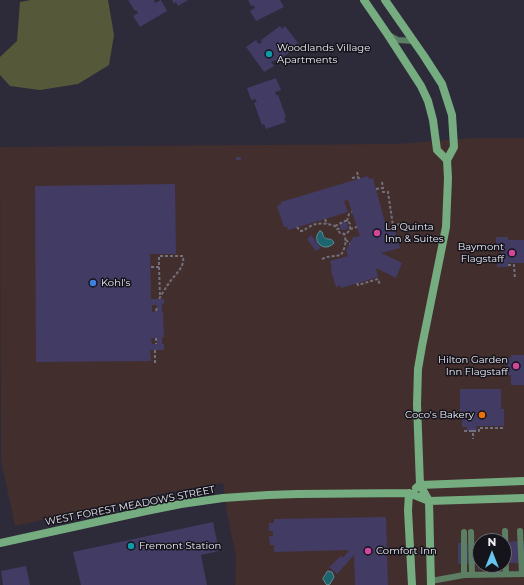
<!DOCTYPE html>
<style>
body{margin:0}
#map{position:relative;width:524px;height:585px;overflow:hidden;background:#2d2b39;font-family:Montserrat,sans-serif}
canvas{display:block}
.north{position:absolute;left:472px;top:533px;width:40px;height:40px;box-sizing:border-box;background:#15141b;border:1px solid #6c6b73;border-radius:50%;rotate:0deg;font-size:11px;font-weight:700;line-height:16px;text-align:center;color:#eeedf7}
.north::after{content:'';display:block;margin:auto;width:14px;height:18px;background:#65c5ee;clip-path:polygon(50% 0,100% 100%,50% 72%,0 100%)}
</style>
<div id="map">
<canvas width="524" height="585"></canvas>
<div class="north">N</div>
</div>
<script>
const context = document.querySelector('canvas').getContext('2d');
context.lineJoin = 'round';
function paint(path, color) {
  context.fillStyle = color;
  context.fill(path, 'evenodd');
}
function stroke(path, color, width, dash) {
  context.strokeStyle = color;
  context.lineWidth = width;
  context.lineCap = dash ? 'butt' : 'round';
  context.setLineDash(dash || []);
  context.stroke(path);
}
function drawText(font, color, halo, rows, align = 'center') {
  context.font = font + ' Montserrat,sans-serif';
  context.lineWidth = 3;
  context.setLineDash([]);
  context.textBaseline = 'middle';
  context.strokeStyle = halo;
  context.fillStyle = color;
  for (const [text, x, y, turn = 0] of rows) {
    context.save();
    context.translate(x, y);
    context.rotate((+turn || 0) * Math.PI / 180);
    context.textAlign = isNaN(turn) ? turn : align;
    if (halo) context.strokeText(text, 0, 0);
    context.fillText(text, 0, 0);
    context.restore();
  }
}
const commercial = new Path2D(`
 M472,138H524V585H235L236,556L227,513L223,483L175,491L15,526L1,460L0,147L397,144ZM480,541H504V565H480Z`);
const green = new Path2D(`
 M31,0H108L114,35L109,65L78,84L40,90L10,86L0,75V57L17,41L20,2Z`);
const water = new Path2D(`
 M320,231L322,232C325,244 331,235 334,243C324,254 310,240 320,231Z
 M328,571L332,572L334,577L330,584L327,585L326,584L323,579Z`);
const building = new Path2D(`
 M128,0H154L155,3L161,0L167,11L140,27L133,16L138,13L136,10L135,11Z
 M172,0H188L178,6L176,2L174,4Z
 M248,0H280L284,7L256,21L250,11L255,8L253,5L251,6Z
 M280,26L282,29L285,26L298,43L294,46L295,48L276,62L275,60L271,62L274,66L264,72L246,47L256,40L259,44L262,42L261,40Z
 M276,78L281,90L275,92L276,95H278L286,117L284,118L286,122L266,129L264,124L262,125L254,103L257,102L255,99L251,100L247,88Z
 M236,157H241V160H236Z
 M368,176L369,179L373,178L387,230L394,228L400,248L381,253L402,263L396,278L376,268L378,277L341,288L340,285L336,287L331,271L332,270L330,261L348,256L346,250L353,237L360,236L348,200L344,201L348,212L288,230L287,227H284L277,206L281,204V202Z
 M175,184L176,254H150L151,299H164V304H162V312H163L164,337H162V344H164V350H150L151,361L36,362L35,186ZM152,305H157V311L152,312ZM151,338H157V344H152Z
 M340 226a4 4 0 1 1 8 0a4 4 0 1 1-8 0Z
 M311,235L321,248L316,251L307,239Z
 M496,237H508V240H524V263H508V267H497V255H501V250H496Z
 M511,355H524V385H511V375H507V358H511Z
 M460,389H501V409H504V426H476L477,430L472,431H467V427H462V420H460Z
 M386,517L388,585H355L354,555L337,574L329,567L341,556L343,558L349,550L274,552V545H270L269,536H273V531H269V523H274V519Z
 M213,522L219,551L201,555L207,585H81L73,552Z
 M499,539V541H480V565H500V568L478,569V564H458V543H478L477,540Z
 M524,541V563H504V542Z
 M26,566L30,585H3L1,571Z`);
const path = new Path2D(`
 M357,172L359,179
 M352,178L358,177
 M382,182L383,188
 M376,189L383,188V192H388L393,226L400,224
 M325,219L327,224
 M347,221L349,214L352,212
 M335,226L345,221H348L350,224V230L346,234L340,233L337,229
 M297,227L300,231C304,231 305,229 309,227C317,222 326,223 335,226L337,229L341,228
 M350,229L357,227
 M346,240L350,244
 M322,259L327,257L341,255C345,248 347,242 344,234
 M508,265H514L515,279
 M151,267H159V256H183C185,268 175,274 169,283C166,287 162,294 159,299
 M159,267L160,297
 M357,283L358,285L378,279L380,285
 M156,311L157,308
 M156,338V344
 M155,363V350
 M464,431H471
 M472,431H471H473V439
 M473,431H479V428H503`);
const lane = new Path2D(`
 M389,35L398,40L414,41
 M505,531L506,574
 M520,531L522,574
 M464,532V575
 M471,532L472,575
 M431,581L464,575L524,574`);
const secondary = new Path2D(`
 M364,0L388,35L421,86L428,101L433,120L437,150L447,160L448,178L446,227L422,346L418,369L417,404L420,485L429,501L431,585
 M385,0L424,56L442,84L452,115L454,147L447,160
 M416,488L420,485L524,481
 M409,493L408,510L412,585
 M0,543L146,511L181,504L223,498L268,495L297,494L409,493L429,501L524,498`);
const markers = [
 [269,54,4,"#0f9aa8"],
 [377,233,4,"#d1479c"],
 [512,253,4,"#d1479c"],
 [93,283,4,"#3f7fe0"],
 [516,366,4,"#d1479c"],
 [482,415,4,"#e8710a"],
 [131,546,4,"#0f9aa8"],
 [368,551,4,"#d1479c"]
];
const poiNames = [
 ["Woodlands Village",277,48],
 ["Apartments",277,60],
 ["La Quinta",385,227],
 ["Inn & Suites",385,239],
 ["Baymont",504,247,"right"],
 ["Flagstaff",504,259,"right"],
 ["Kohl's",101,283],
 ["Hilton Garden",508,360,"right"],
 ["Inn Flagstaff",508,372,"right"],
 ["Coco's Bakery",474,415,"right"],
 ["Fremont Station",139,546],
 ["Comfort Inn",376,551]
];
const streetNames = [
 ["WEST FOREST MEADOWS STREET",130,506,-11]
];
paint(commercial, '#432e2e');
paint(green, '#55593a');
paint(water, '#1e646e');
stroke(water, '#5c8d97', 1);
paint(building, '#423b64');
stroke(path, '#72707d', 2, [3, 2]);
stroke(lane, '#5c7f63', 6);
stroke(secondary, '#75ad81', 8);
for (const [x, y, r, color] of markers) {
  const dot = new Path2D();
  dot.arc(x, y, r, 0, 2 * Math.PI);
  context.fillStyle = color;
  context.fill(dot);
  stroke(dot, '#15141b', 1.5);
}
drawText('10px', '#eeedf7', '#15141b', poiNames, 'left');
drawText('10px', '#eeedf7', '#15141b', streetNames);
</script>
